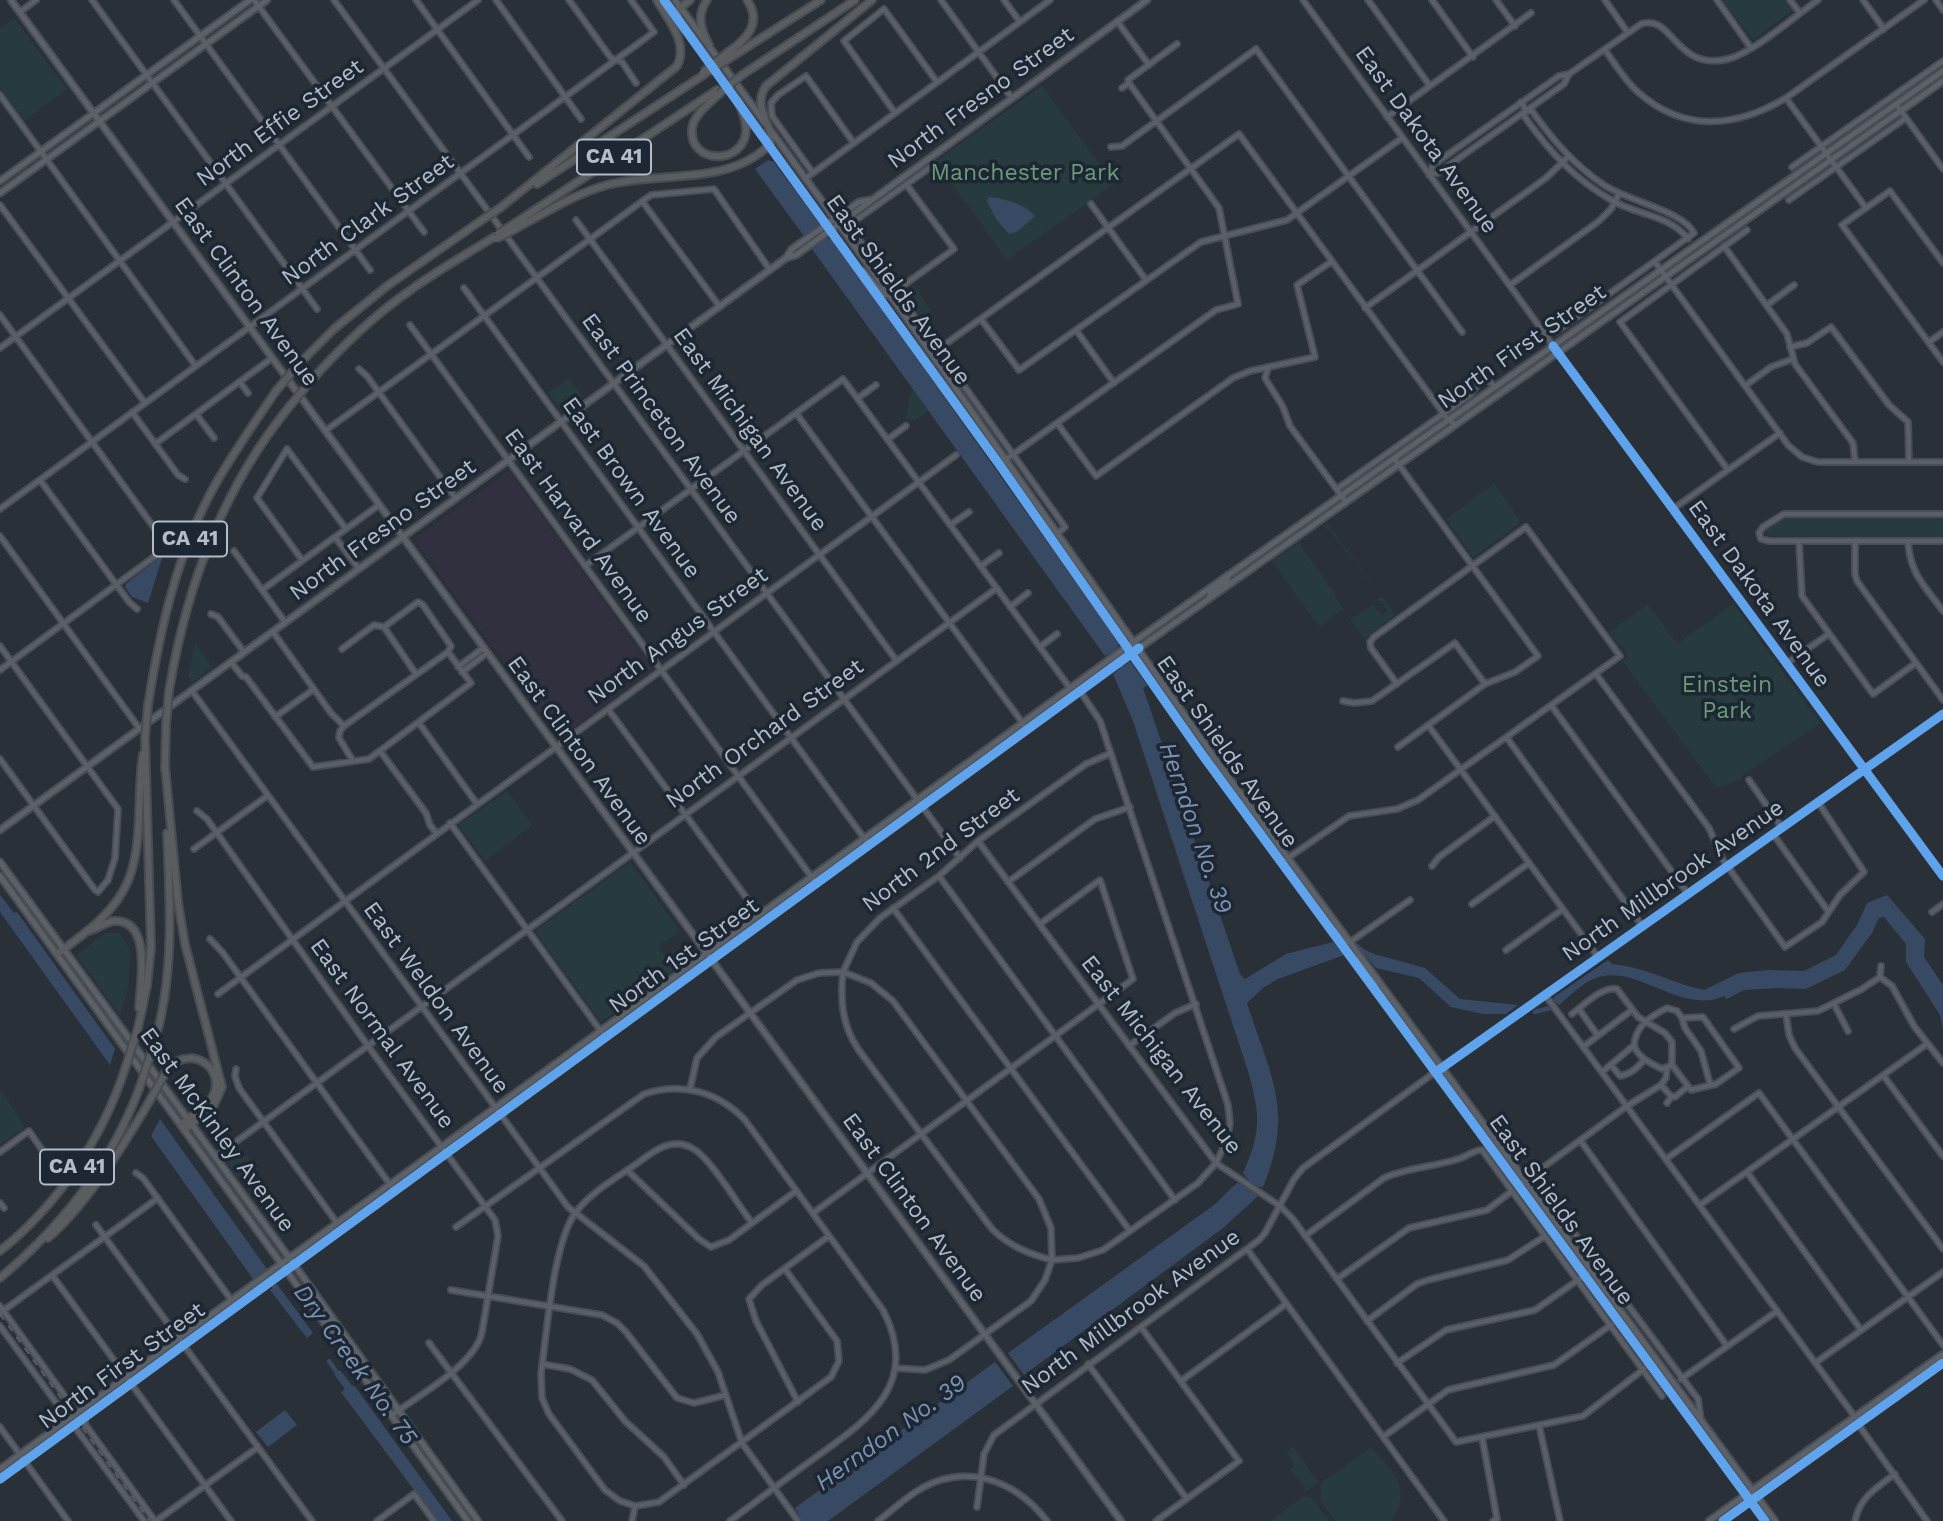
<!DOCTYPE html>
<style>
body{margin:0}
canvas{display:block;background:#2a3038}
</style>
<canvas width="1943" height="1521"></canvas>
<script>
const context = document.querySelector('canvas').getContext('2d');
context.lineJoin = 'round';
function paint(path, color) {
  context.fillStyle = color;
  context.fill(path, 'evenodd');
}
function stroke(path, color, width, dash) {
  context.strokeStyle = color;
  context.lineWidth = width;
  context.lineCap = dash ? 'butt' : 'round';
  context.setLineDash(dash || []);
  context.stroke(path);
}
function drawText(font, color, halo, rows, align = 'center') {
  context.font = font + ' "Work Sans",sans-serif';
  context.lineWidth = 7;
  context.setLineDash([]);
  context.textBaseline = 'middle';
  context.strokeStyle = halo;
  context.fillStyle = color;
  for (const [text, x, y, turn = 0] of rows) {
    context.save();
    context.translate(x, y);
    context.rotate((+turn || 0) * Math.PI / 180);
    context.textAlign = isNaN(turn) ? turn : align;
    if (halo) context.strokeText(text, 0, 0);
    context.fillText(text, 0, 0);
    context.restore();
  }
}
const medical = new Path2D(`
 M509,471L653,669L559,738L414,539Z`);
const green = new Path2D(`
 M1722,0H1785L1793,10L1753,40Z
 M14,18L67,89L24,121L0,88V28Z
 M1042,86L1114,184L1007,260L936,161Z
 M914,286L931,310L921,317L904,293Z
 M569,378L583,397L561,411L548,393Z
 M914,390L928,411L914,421L906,417L911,392Z
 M1494,484L1520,521L1514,528L1473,557L1446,519Z
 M1783,517H1943V538L1767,536L1766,529Z
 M1327,523L1395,615L1364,638L1343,609L1319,626L1272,561L1296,545L1295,543L1300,539L1301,547L1326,581V585H1328L1337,595L1335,597L1350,618L1358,615L1373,604L1382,616L1388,611L1381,601H1377L1381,596L1329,529L1322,528Z
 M1648,604L1677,644L1733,604L1820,723L1745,773L1741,779L1716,788L1631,672L1623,661L1627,657L1626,650L1617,643L1609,632Z
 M195,643L212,667L192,682L188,676Z
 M507,791L532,825L485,861L458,825Z
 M630,862L680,931L658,947L675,970L601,1022L535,931Z
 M106,933H119L130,948L128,988L120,1015L78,957L79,953Z
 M0,1089L25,1127L0,1145Z
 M240,1147L254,1165L237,1177L224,1158Z
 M1293,1447L1318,1482L1307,1491L1290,1469L1295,1465L1286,1452Z
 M1371,1448C1394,1471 1412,1488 1392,1521H1336L1320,1501L1321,1483Z
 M1304,1496L1311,1497L1329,1521H1270Z`);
const water = new Path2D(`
 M768,160L774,162L819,223V225L804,236L755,169Z
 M988,197C1003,198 1025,204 1035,216L1017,232L1009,234L996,219L987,201Z
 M826,238L832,239L1119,643C1118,649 1111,653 1105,656L812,249Z
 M163,555L148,603L132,597L125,587L126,584Z
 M1130,661L1147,685L1143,688L1240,974L1245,979L1286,954L1333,942L1344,955L1278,979L1263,988L1247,1003C1270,1075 1295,1111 1263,1187C1254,1186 1248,1180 1243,1173C1262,1131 1260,1115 1248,1071L1133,721L1113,674Z
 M0,895L14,913L17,912L115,1049L110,1065L0,912Z
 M1887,895L1925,939L1924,957L1943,985V1029L1940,1015L1906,962V944L1884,917L1879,918L1872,933L1845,970L1806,989L1775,988L1744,990L1727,999L1724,996C1681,1015 1640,966 1599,977C1585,980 1570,996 1559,1005L1554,1001V997L1608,960L1612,964C1646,967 1671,983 1704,990L1739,973L1768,970L1804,971L1836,955L1857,925L1867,903Z
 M1357,943L1365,950L1374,954L1425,968L1460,999L1518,1005L1506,1014H1483L1451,1007L1419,978L1376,968L1356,945Z
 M160,1119L267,1269L253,1279L151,1136Z
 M1237,1183L1243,1184L1258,1196L1223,1228L1024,1375L1008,1353L1214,1205Z
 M277,1284L313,1333L307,1338L270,1290Z
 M995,1362L1013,1386L828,1521H802L795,1508Z
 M340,1370L352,1386L354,1385L452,1521H437L341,1392L345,1389L334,1374Z
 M285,1410L297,1425L268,1447L256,1432Z`);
const canal = new Path2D(`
 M1110,647L1124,670
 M1535,1012L1550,1008
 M260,1268L276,1289
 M329,1361L340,1377`);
const minor = new Path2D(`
 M92,0L317,309
 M174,0L370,270
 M254,0L424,232
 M334,0L960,858
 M416,0L529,157
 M496,0L581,119
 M569,0L611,58L622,62L636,83
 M941,0L1011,97
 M1004,0L1020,22
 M1303,0L1594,402L1943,876
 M1368,0L1430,86
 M1432,0L1473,57
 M1496,0L1515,26
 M1605,0L1628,33
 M1717,0L1751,48
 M1790,0L1800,13
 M1863,0L1884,29
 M1936,0L1943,10
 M20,12L36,0
 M1117,21L1149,65
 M1605,50C1616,65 1625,81 1639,93C1685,133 1737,127 1786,98L1924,0
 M1122,88L1129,83L1128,80L1177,44
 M0,95L195,365
 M1786,98L1866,208
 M1521,102L1526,110L1532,111C1553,140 1574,165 1604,185C1628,201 1683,211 1694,233L1556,332
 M1896,104L1943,169
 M1526,110L1524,116C1549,151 1575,180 1613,201C1637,215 1670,215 1688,239
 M895,113L844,41L884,9L937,82
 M1387,117L1531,13
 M1111,147L1122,146L1256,49L1462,332
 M935,164L856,220L851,228L1065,527L1058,533
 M1792,167L1943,61
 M813,173L772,116L771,103L778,95L806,76L853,142
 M1430,174L1438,173L1564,84L1569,74
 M1429,175L1433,165L1559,76L1569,74L1641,24C1673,13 1675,72 1728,59C1753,53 1795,16 1818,0
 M806,178L1050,0
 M1789,200L1906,118
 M642,201L720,307
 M1091,204L1146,280
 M0,205L145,403
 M576,220L896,660
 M1724,246L1787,334L1795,364L1853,443L1855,462
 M1655,262L1788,445L1802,457L1818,462H1943
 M1943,263L1890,191L1842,225L1943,362
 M1510,285L1599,221L1611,209L1619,194
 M464,288L869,845
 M890,295L954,249L906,184
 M1767,305L1794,285
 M1365,308L1546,178L1568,157
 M0,315L163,540L158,554L0,670
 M981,319L1019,370L1201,242L1287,220L1402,138
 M410,325L816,883
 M1076,330L1114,383
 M1929,342L1943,332
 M1790,347L1807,343L1831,327L1889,405L1908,422L1909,462
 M0,348L478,0
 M937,350L1239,134L1443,413L1448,420L1456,425
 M1268,368L1265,378L1283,407L1290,426L1346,502
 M359,369L367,376L456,499
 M240,382L248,393
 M1746,385L1771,367L1793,359
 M858,398L876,385
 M132,412L178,475L185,479
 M796,413L1027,729
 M196,414L214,438
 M1057,423L1096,476L1233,378L1250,371L1315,357L1297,285L1331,262
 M325,431L651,195L714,189L770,270
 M888,439L906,426
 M155,444L272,358
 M1394,458L1538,656L1515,672L1485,684L1398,747
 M1005,460L1216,310L1238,304L1219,208L1129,83
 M1728,470L1620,322L1747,230
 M40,480L129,602L137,609
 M1337,489L1470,395L1481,380H1488L1495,387
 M0,509L654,32L631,0
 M1673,509L1780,433
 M1943,514H1784L1763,527L1759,533L1761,539L1769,541H1943
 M950,525L969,512
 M0,536L139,728
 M335,537L359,569
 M1799,541L1802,596L1873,694L1916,663
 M1855,541V574L1857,581L1943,700
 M1908,541C1910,574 1924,585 1943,611
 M234,551L285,622
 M302,560L257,498L287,449L346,529
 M585,566L843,379L1070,688
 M981,566L999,553
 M262,590L379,505
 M1010,607L1028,593
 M211,614L218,617L244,652
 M384,627L416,674
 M0,646L118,809L115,858L108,880L98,892L95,890L0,759
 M1040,647L1057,634
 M342,649L374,625L384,627L418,602L423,605L451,646L448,652
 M231,662L242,676L246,677L313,767L369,759L471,683L448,652L344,726L331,713L273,632
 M1787,663L1829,634
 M458,667L483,648
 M462,672L487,653
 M1596,674L1709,828L1723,860L1785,947L1822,922L1840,895L1864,872L1818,802
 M192,691L568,1207L644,1266L697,1334L718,1372L742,1443L798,1521
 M1343,701L1354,703L1372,701L1455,643L1485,684
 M1551,705L1688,894
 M608,709L759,915
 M275,717L314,689
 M419,723L477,804
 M1428,725L1598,957
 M344,726L340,731L339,738L353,761
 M1507,738L1643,927
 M380,751L426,813L430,825L436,833
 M1749,780L1782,828
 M197,811L207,819L368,1046L495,1220L498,1236L482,1332C476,1364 418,1396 392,1415
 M450,823L605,1037
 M1773,834L1828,911
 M978,841L1216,1163L1280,1206L1293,1219L1456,1442L1583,1416L1644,1369
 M194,849L267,796
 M1282,862L1349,816L1397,809L1418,800L1620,656L1526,527L1374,637L1370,642L1371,648L1397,684
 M1432,866L1439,857L1495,816
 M939,876L1175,1200
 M1008,882L1095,819L1130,807
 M1472,904L1529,863
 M893,908L1130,1231
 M1932,912L1943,904
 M210,939L223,953L394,1190
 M1350,942L1410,900
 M1506,950L1563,909
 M843,972L871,983L893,1001L1039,1199L1051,1228L1052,1260C1029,1254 1009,1246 992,1229L858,1049C842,1025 840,1000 843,972Z
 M1880,977L1892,986L1914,1026L1943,1063
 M1880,977L1881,966
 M218,994L956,455
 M1545,995L1855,1417
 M1834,1004L1848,1031
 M1579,1009L1598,1036
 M1572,1014C1584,1005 1602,986 1617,989L1638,1017L1665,1033L1672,1042V1065L1691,1090L1716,1084L1739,1068L1703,1017L1682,1018
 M1786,1014L1789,1035L1795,1048L1943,1249
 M1734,1029L1758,1016L1818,1011L1862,989L1880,977
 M1129,1046L1175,1013L1196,1004
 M1583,1047L1632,1010
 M1611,1065L1620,1076C1631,1074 1637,1068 1644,1060
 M1672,1065L1662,1069C1650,1063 1639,1058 1634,1046C1635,1026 1651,1016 1667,1008L1677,1011L1682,1018L1685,1028L1701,1051L1710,1084
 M236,1069L235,1076L239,1088L337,1223
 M1602,1072L1633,1046
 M1883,1075L1943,1156
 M1661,1085L1670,1095L1675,1097L1687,1087
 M690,1089L697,1058L716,1037L797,980L819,973L843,972L857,942L880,918L939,876L978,841L1086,764L1111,753
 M1667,1103L1672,1096
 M1580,1140L1727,1346
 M0,1152L29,1131L49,1160
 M215,1157L997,588
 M1666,1159L1759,1093L1943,1345
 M627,1170L699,1239L711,1247L729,1240L796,1191
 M1747,1172L1861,1330
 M136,1173L143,1178L232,1301
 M1531,1175L1698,1399L1701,1420
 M1519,1185L1627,1106L1661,1085L1666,1078L1667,1067
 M0,1203L4,1208
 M1700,1205L1927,1044
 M813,1213L1133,979L1100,880L1040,924
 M752,1223C738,1205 710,1157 692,1148C672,1137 655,1150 639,1162C618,1177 592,1191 576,1212C553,1242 547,1333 541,1373L542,1398L549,1414L605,1490L620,1501L635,1506L659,1502L831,1377L839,1361L837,1341L785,1269
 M96,1225L312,1521
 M456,1227L644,1094C682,1082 717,1091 745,1120L883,1310C922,1386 866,1421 812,1460C784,1480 757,1501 730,1521
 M1305,1236L1384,1178C1408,1167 1436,1167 1461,1158C1469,1155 1474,1150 1482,1150L1662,1396
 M1247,1249L1444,1521
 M52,1275L231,1521
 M1337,1279L1409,1228L1487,1210L1512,1191
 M451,1290L602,1315L617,1323L626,1332L677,1398L694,1403L726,1395
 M0,1306L77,1413
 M0,1313L158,1198
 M1367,1321L1417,1284L1428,1280L1508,1260L1545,1236
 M0,1326L65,1415V1422
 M1141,1327L1239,1461L1156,1521
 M429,1343L562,1521
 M1397,1363L1446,1330L1535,1310L1591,1271
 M1815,1363L1943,1272
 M542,1364L570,1369L592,1380L625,1421L664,1457L684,1485
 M1088,1364L1187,1499
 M895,1368L925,1370L949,1360L1031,1301L1045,1280L1052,1260L1078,1258L1103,1250L1198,1183L1216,1163L1227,1140L1230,1123L1228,1105L1100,721L1080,691
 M1681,1379L1777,1311
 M1181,1381L1286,1304
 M798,1402L756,1321L749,1299L762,1285L829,1236
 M85,1418V1424L155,1521
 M1858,1424L1927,1521
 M1539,1425L1560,1521
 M74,1426L144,1521
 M0,1427L68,1521
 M1383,1437L1448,1390L1554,1365L1611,1325
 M1482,1437L1497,1519L1493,1521
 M977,1507L984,1454L994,1435L1259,1240L1265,1233L1294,1179L1303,1168L1442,1067L1943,714
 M156,1521L258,1447
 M377,1521L414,1494L434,1521
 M632,1521L635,1506
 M878,1521C891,1511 903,1500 917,1491C965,1461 1015,1480 1047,1521
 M1855,1521C1860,1497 1876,1488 1895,1474`);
const major = new Path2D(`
 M11,0L1121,1521
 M664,0L999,464L1201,753L1765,1521
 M675,0L765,123
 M771,131L890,295L1216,760L1775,1521
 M0,181L250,0
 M0,193L267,0
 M786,258L792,249L859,202L870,200
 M864,271L883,294L890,295
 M1209,598L1211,592L1227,581L1228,575
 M0,830L786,258L796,255L839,224L1147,0
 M0,862L298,1270L478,1521
 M0,876L468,1521
 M1331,930H1336L1343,940L1350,942
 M1354,958L1357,959L1377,983
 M319,1309L333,1326
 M328,1327C341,1331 350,1353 361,1362
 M0,1469L1128,646L1943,71
 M0,1479L1139,648L1943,81
 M1709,1521L1943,1354
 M1723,1521L1943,1363`);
const highway = new Path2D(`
 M707,0C696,16 701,30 709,45
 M679,21L678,10L690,0
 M727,53C746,40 763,23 747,0
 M730,58L821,0
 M742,75L855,0
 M719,94C710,103 693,115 692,129C689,166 747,165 746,128C746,119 741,109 738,101
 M537,184L705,74
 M500,208L677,66C689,43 668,20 657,0
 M512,225L717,90
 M515,229C545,213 574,194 607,185C658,171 727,186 768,146C781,133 749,110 766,86L872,0
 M298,365L335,328L387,286L482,220
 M309,383C340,348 374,315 412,289C438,270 467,254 494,237
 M169,691C186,588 223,488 289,407
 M148,705C160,629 177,553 215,485C233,453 255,422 276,391
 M165,766L178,902L185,944L222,1087L214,1105L185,1129
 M165,770L166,725
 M88,931C97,929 105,922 114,921C153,919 140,985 139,1008
 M57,954C81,936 108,918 123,891C145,854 136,796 143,754
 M138,1028L147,986L151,948L145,738
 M153,1047C175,978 170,904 167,833
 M168,1068C192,1044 228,1069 212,1098C205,1109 191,1116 181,1124
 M48,1238C85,1206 124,1145 149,1102
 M0,1251C58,1205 102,1139 125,1069
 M0,1278C61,1227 111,1164 139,1089`);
const rail = new Path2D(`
 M0,1314L150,1521`);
const highwayBridge = new Path2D(`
 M703,72L727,53
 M708,72L730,58
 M719,94L742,75
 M482,220L500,208
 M498,234L512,225
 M496,239L515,229
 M276,391L298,365
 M289,407L309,383
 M166,725L169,691
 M145,738L148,705
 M125,1069L138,1028
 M139,1089L153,1047
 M149,1102L168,1068`);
const cycleway = new Path2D(`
 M664,0L999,464L1201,753L1765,1521
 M1553,346L1943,876
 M1436,1072L1943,714
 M0,1479L1139,648
 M1723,1521L1943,1363`);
const shields = [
 [614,157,74],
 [190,539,74],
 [77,1167,74]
];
const shieldNames = [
 ["CA 41",614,157],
 ["CA 41",190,539],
 ["CA 41",77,1167]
];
const streetNames = [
 ["North Fresno Street",981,98,-36],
 ["North Effie Street",280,123,-36],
 ["East Dakota Avenue",1426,140,54],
 ["North Clark Street",368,220,-36],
 ["East Shields Avenue",898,290,54],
 ["East Clinton Avenue",246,292,54],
 ["North First Street",1522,347,-35],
 ["East Princeton Avenue",661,419,54],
 ["East Michigan Avenue",750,430,54],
 ["East Brown Avenue",631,488,54],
 ["East Harvard Avenue",578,526,54],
 ["North Fresno Street",383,530,-36],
 ["East Dakota Avenue",1759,594,54],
 ["North Angus Street",678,636,-36],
 ["North Orchard Street",765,734,-36],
 ["East Clinton Avenue",579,751,54],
 ["East Shields Avenue",1227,752,55],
 ["North 2nd Street",941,850,-37],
 ["North Millbrook Avenue",1673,881,-35],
 ["North 1st Street",684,956,-36],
 ["East Weldon Avenue",436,998,54],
 ["East Normal Avenue",382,1034,54],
 ["East Michigan Avenue",1161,1055,52],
 ["East McKinley Avenue",217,1130,54],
 ["East Clinton Avenue",914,1208,54],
 ["East Shields Avenue",1561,1210,54],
 ["North Millbrook Avenue",1131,1312,-36],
 ["North First Street",122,1366,-36]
];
const parkNames = [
 ["Manchester Park",1025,173],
 ["Einstein",1727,685],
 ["Park",1727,711]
];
const waterNames = [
 ["Herndon No. 39",1195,828,71],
 ["Dry Creek No. 75",355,1365,54],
 ["Herndon No. 39",891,1433,-36]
];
paint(medical, '#31303e');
paint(green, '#273a3e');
paint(water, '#384963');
stroke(canal, '#384963', 4.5);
stroke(minor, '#484c53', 8);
stroke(major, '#484c55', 9);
stroke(highway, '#474c53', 10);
stroke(minor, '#5a5e66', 4.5);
stroke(major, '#5c6168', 5);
stroke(highway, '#5a5d60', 6);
stroke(rail, '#595d64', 2, [7, 7]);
stroke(highwayBridge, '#474c53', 10, []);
stroke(highwayBridge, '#5a5d60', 6);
stroke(cycleway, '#60a3ed', 9);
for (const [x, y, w] of shields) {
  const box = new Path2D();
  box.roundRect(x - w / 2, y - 17.5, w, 35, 5);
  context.fillStyle = '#1d2633';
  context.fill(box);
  stroke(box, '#b4bcc9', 2);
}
drawText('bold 21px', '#b4bcc9', null, shieldNames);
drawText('23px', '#b4bcc9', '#1d2633', streetNames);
drawText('23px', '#6b9a76', '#1d2633', parkNames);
drawText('italic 24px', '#7c92b1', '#1d2633', waterNames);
</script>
